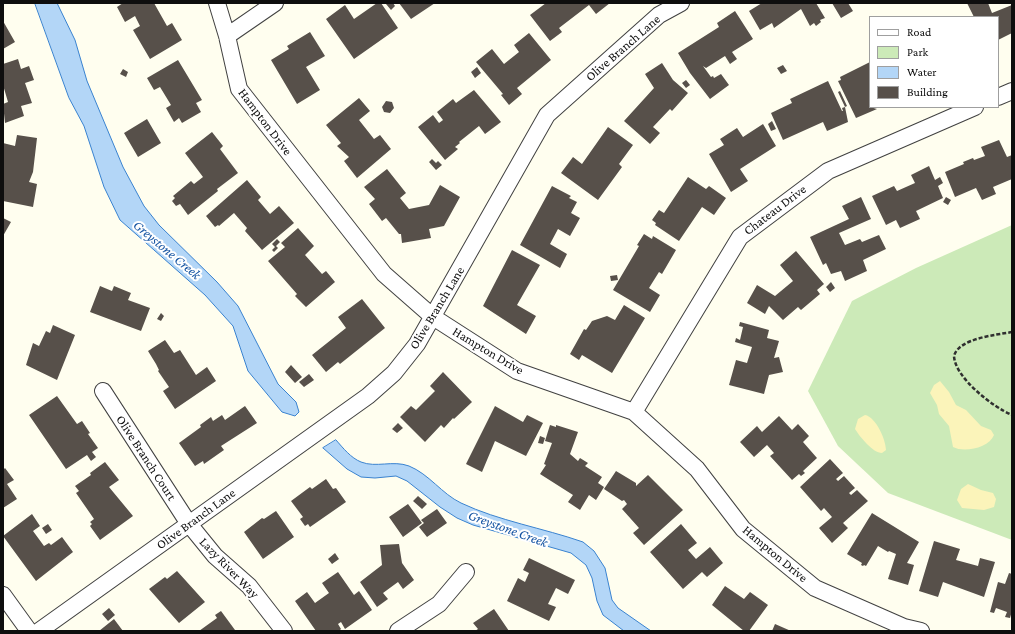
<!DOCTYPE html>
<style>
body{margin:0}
#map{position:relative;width:1015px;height:634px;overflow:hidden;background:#fffeef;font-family:"Crimson Pro",serif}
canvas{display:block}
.frame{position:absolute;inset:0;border:4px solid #0e0e0e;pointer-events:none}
.legend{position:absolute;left:869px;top:16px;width:130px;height:92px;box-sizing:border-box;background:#fff;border:1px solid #9f9f9f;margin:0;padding:5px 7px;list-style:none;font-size:12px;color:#0e0e0e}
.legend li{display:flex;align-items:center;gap:8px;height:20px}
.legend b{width:20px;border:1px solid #9f9f9f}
</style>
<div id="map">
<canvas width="1015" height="634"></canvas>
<div class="frame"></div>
<ul class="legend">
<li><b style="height:5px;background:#fff"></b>Road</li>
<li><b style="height:11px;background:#cceab8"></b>Park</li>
<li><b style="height:11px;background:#b3d6f7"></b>Water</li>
<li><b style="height:11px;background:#57504a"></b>Building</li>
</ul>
</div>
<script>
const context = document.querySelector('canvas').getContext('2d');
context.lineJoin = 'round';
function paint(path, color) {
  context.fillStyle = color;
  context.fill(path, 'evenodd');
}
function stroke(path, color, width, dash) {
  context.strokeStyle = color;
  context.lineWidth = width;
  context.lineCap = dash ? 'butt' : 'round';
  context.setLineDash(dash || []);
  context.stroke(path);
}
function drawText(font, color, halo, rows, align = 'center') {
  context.font = font + ' "Crimson Pro",serif';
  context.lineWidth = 4;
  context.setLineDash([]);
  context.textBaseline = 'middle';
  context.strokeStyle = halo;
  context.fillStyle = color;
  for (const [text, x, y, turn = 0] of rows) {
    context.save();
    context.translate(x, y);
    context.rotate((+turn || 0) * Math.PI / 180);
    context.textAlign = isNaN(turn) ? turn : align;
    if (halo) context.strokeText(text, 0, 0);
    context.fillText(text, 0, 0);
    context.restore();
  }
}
const green = new Path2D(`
 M1012,225V540L888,493L838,446L808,391L852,301L916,268Z`);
const sand = new Path2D(`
 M940,381L949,392L956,405L966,410L981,426L991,430L994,435C989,448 964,453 953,447L949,426L939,414L937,405L930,393L934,385Z
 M865,415C876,417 886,440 886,450L882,453C873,453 860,437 855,429L858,419Z
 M968,484L981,490L993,493L996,499L994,507L984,510L962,508L957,500L961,489Z`);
const water = new Path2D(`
 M35,3H57L75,40L87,81L123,167L144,206L159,225L217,282L238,306L278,384L296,402L299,412L295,416L282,412L248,371L233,326L205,295L120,220L104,187L84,126L69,98Z
 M336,440C343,448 351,458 361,462C376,468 393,460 409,466C429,474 442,494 461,503C499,521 543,528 583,542L594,551L605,568L612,600L618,608L651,631H624L603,615L597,601L592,578L586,565L571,553L473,525L457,518L440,507L407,481L396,476L375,478L361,477L347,469L323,448Z`);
const building = new Path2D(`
 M123,3H154L167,26L172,23L182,40L150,59L133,30L140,26L135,16L125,22L117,7Z
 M377,3H381L398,28L354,59L326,19L345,5L354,19Z
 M388,3H393L395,6L391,10L386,4Z
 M399,3H435L411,19Z
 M546,3H610L596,14L589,5L559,28L562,32L550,41L530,15Z
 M762,3H816L825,18L820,20L821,22L816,26L814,23L810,26L801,9L774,28L772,23L760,30L749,11Z
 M832,3H848L853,11L841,18Z
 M967,3H988L992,13L1012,5V33L998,40V17H974Z
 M735,11L753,39L732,52L737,59L730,64L725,56L706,68L703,66L711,77L713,76L714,78L721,74L729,85L710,99L690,73L678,53L719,27L717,23Z
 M3,21L15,42L3,49Z
 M310,32L325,56L306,67L320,90L297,104L271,60L289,49L287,46Z
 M529,33L551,60L517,88L522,94L509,105L501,95L503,94L476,62L492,49L504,64L519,52L514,45Z
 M18,59L21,69L29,66L34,80L25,83L32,103L21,106L24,116L5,123L3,104L8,102L3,85V64Z
 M178,60L202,100L196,103L201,112L182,123L179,118L174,122L166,108L171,105L160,87L154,90L147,78Z
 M870,62V107L877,109L856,118L838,81L841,80L840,77Z
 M662,63L673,80L688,93L672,111L670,109L653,127L660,133L650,144L624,121L654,88L645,74Z
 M783,65L787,71L781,74L777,68Z
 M477,67L481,73L475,78L471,72Z
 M123,69L128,72L126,77L120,74Z
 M686,80L690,85L686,88L682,83Z
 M828,81L842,111H843L842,108L845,107L848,122L827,131L823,122L783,140L771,113L792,103L790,99Z
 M474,90L501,122L485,134L479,126L459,142L460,143L455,147L458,149L445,160L418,127L433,115L439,123L443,120L437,112L453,99L456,103Z
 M840,91L847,106L845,107L838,92Z
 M359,98L370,111L359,120L374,139L380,135L391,149L357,178L344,161L349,157L337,146L341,143L326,125Z
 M386,101L392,102L394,108L390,113L384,112L382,107Z
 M147,119L161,143L138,157L124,133Z
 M772,121L776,129L771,131L768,124Z
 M763,124L776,146L740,169L748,181L731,192L709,154L724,145L720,139L737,128L743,137Z
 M608,127L633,145L619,164L622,167L598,200L561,173L573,157L582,164Z
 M212,132L223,146L220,149L238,173L217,189L218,191L188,215L180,204L176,206L172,201L175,198L173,196L191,181L194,184L203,177L185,153Z
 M17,135L37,138L33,172L29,182L37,184L33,207L3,201V143L15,146Z
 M999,140L1007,157L1012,155V179L993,187L996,194L982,200L976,188L955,197L945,172L964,164L963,162L973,158L974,160L985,156L981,147Z
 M432,159L436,163L438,161L442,165L436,170L429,162Z
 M929,166L935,180L940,177L943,183L938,186L943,198L916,211L920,219L900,228L896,220L886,225L872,196L894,186L897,191L915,183L911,175Z
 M387,169L406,193L400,198L409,209L429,205L440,185L460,197L444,226L429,229L431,238L402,243L401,234H399L386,218L382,221L369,204L375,199L364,187Z
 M688,177L706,189L709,186L726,198L714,215L702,207L679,241L655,225L656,223L652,220L659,210L664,213Z
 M247,180L261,197L258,200L270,214L279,206L294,223L262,250L245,231L247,228L234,213L219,226L218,225L215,227L206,216Z
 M552,186L571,196L569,198L577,202L571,213L580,218L570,236L558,229L550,244L567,254L560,268L520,245Z
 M861,197L871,219L839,233L845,245L860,239L862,242L879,235L886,249L863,260L867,271L845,281L841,271L831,274L826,263L823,265L810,237L849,219L842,206Z
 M946,197L951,200L948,205L943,202Z
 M3,218L11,222L3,236Z
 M298,228L314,246L305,255L322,274L326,271L335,282L306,307L295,296L297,294L268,261L285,247L281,243Z
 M644,234L652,239L653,236L676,250L662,274L659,272L649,288L660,295L650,312L613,290L639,246L637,245Z
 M277,239L280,242L276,246L278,248L274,252L272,250L275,247L272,244Z
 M512,250L540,265L517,305L536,316L526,334L483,306Z
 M796,251L824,284L817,290L820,294L801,310L798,307L783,320L769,306L765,314L747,303L757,285L775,296L793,281L780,265Z
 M617,275L618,280L611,281L610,276Z
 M831,282L835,288L830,292L826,287Z
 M100,286L112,291L114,286L131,293L128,300L150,308L141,331L90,312Z
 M362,299L385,328L340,364L338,362L326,372L312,355L346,328L338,317Z
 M624,305L645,318L612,373L582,355L579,360L570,354L584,329L586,330L592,321L607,316L615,320Z
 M161,313L164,316L161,321L157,319Z
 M740,322L769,330L767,338L779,341L774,358L779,357L783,372L769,375L764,394L729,385L736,360L747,363L752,347L735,342L736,338L740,340L743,327L739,326Z
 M53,325L75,335L57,380L26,365L33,343L39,346L46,331L50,333Z
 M165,340L174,353L180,350L196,375L207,367L216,381L175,409L163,391L169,387L158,371L159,370L156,364L148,351Z
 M291,365L302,377L295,383L285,372Z
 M443,372L472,402L454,419L453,418L444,428L441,425L425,442L400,417L411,406L416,410L435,391L430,386Z
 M309,374L314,380L304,387L299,382Z
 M57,396L77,424L82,421L90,433L88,434L98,448L92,452L96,457L91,461L87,455L66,469L29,415Z
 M245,406L257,423L221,446L224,450L204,464L203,461L195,466L179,443L201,427L200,425L211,417L213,421L222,415L225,420Z
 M495,406L523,422L527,415L543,423L526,456L495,441L482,472L466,464Z
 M779,416L792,430L798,424L809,436L803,442L817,458L803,471L805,473L801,476L799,474L792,480L770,456L774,453L767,445L754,457L740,442L757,426L762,432Z
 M398,423L403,428L397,433L392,429Z
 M550,425L556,427V425L578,432L570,454L578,461L580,458L588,463L585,466L602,477L598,483L604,487L596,500L589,495L580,510L568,502L573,495L540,474L546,465L544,464L552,443L545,441Z
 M540,436L545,438L543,444L538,443Z
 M830,459L843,473L836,479L838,481L844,476L855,488L849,493L851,495L857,490L868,501L843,523L848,528L832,543L819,528L832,517L824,508L821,511L800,487Z
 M105,462L119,480L109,487L133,516L100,540L90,526L92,524L90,522L94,519L76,493L79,491L75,486L91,475L90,473Z
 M5,468L14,480L7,484L17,499L3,508V470Z
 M616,471L636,483V486L648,475L683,510L644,545L633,533L639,528L622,509L627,504L624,500L622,501L604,489Z
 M326,479L333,489L336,488L346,502L310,527L308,524L305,526L300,519L303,517L291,501L310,487L312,489Z
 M418,496L427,504L422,509L413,501Z
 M408,504L422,523L403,537L389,517Z
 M437,509L447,523L427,537L419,527L424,523L421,520Z
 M276,511L294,537L263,559L244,532L262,518L264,519Z
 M872,513L919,542L907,563L914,565L908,585L888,579L896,554L889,551L888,552L878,546L866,566L864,565L863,566L861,565L862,563L847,554Z
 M32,514L40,526L33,531L44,546L49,543L51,545L62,537L73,552L36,581L3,536Z
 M48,524L52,530L46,534L42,528Z
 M681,524L697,543L688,550L696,559L710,547L723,563L707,577L702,572L683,589L650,552Z
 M934,541L960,549L956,560L978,566L980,558L995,562L984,597L943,582L938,597L919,591Z
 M399,544L402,563L414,580L403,589L398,582L383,593L388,599L377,607L360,582L382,565L380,545Z
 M335,553L339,559L332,564L328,559Z
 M529,558L575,580L568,594L556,588L548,604L556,607L549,621L507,601L518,578L525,582L529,573L523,570Z
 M177,571L205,602L179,623L149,589L165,577L167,579Z
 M338,572L354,595L359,591L372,610L345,629L341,622L338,624L341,629L339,631H316L295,601L307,592L315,603L329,593L322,583Z
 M1009,573L1012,574V611L1010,618L1005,617L1007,612L996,608L994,613L990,612L998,582L1005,584Z
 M725,586L744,599L750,592L768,605L749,631H744L712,605Z
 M109,608L115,615L108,621L102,614Z
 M494,609L509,631H475L478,629L473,623Z
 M221,611L235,630L199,631L217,618L215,615Z
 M114,619L123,631H99Z
 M775,624L791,631H772Z`);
const path = new Path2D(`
 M1012,332C996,335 959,338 954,356C955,378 993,407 1012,415`);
const minor = new Path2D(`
 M217,3L227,36L239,89L384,274L433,317L517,371L634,412L697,469L743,529L815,588L904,627L921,631
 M227,36L275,3
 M998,97L1012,91
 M103,391L189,524L215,556L249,586L284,631
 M634,412L740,237L828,171L975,107
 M3,595L29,631
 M39,631L368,396L394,373L417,344L547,115L659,15L681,3
 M398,631L439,604L466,572`);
const streetNames = [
 ["Olive Branch Lane",623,48,-41],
 ["Hampton Drive",265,122,53],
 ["Chateau Drive",775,210,-37],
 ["Olive Branch Lane",437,308,-59],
 ["Hampton Drive",488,351,31],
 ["Olive Branch Court",146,458,57],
 ["Olive Branch Lane",196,519,-36],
 ["Hampton Drive",775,554,40],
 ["Lazy River Way",229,568,46]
];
const waterNames = [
 ["Greystone Creek",167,250,40],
 ["Greystone Creek",508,529,20]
];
paint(green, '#cceab8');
paint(sand, '#fbf4ba');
paint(water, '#b3d6f7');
stroke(water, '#3982cf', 1);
paint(building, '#57504a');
stroke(minor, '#414141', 18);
stroke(path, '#303030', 2.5, [4, 2]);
stroke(minor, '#fff', 16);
drawText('13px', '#0e0e0e', '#fff', streetNames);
drawText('italic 14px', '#1554a2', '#fff', waterNames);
</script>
